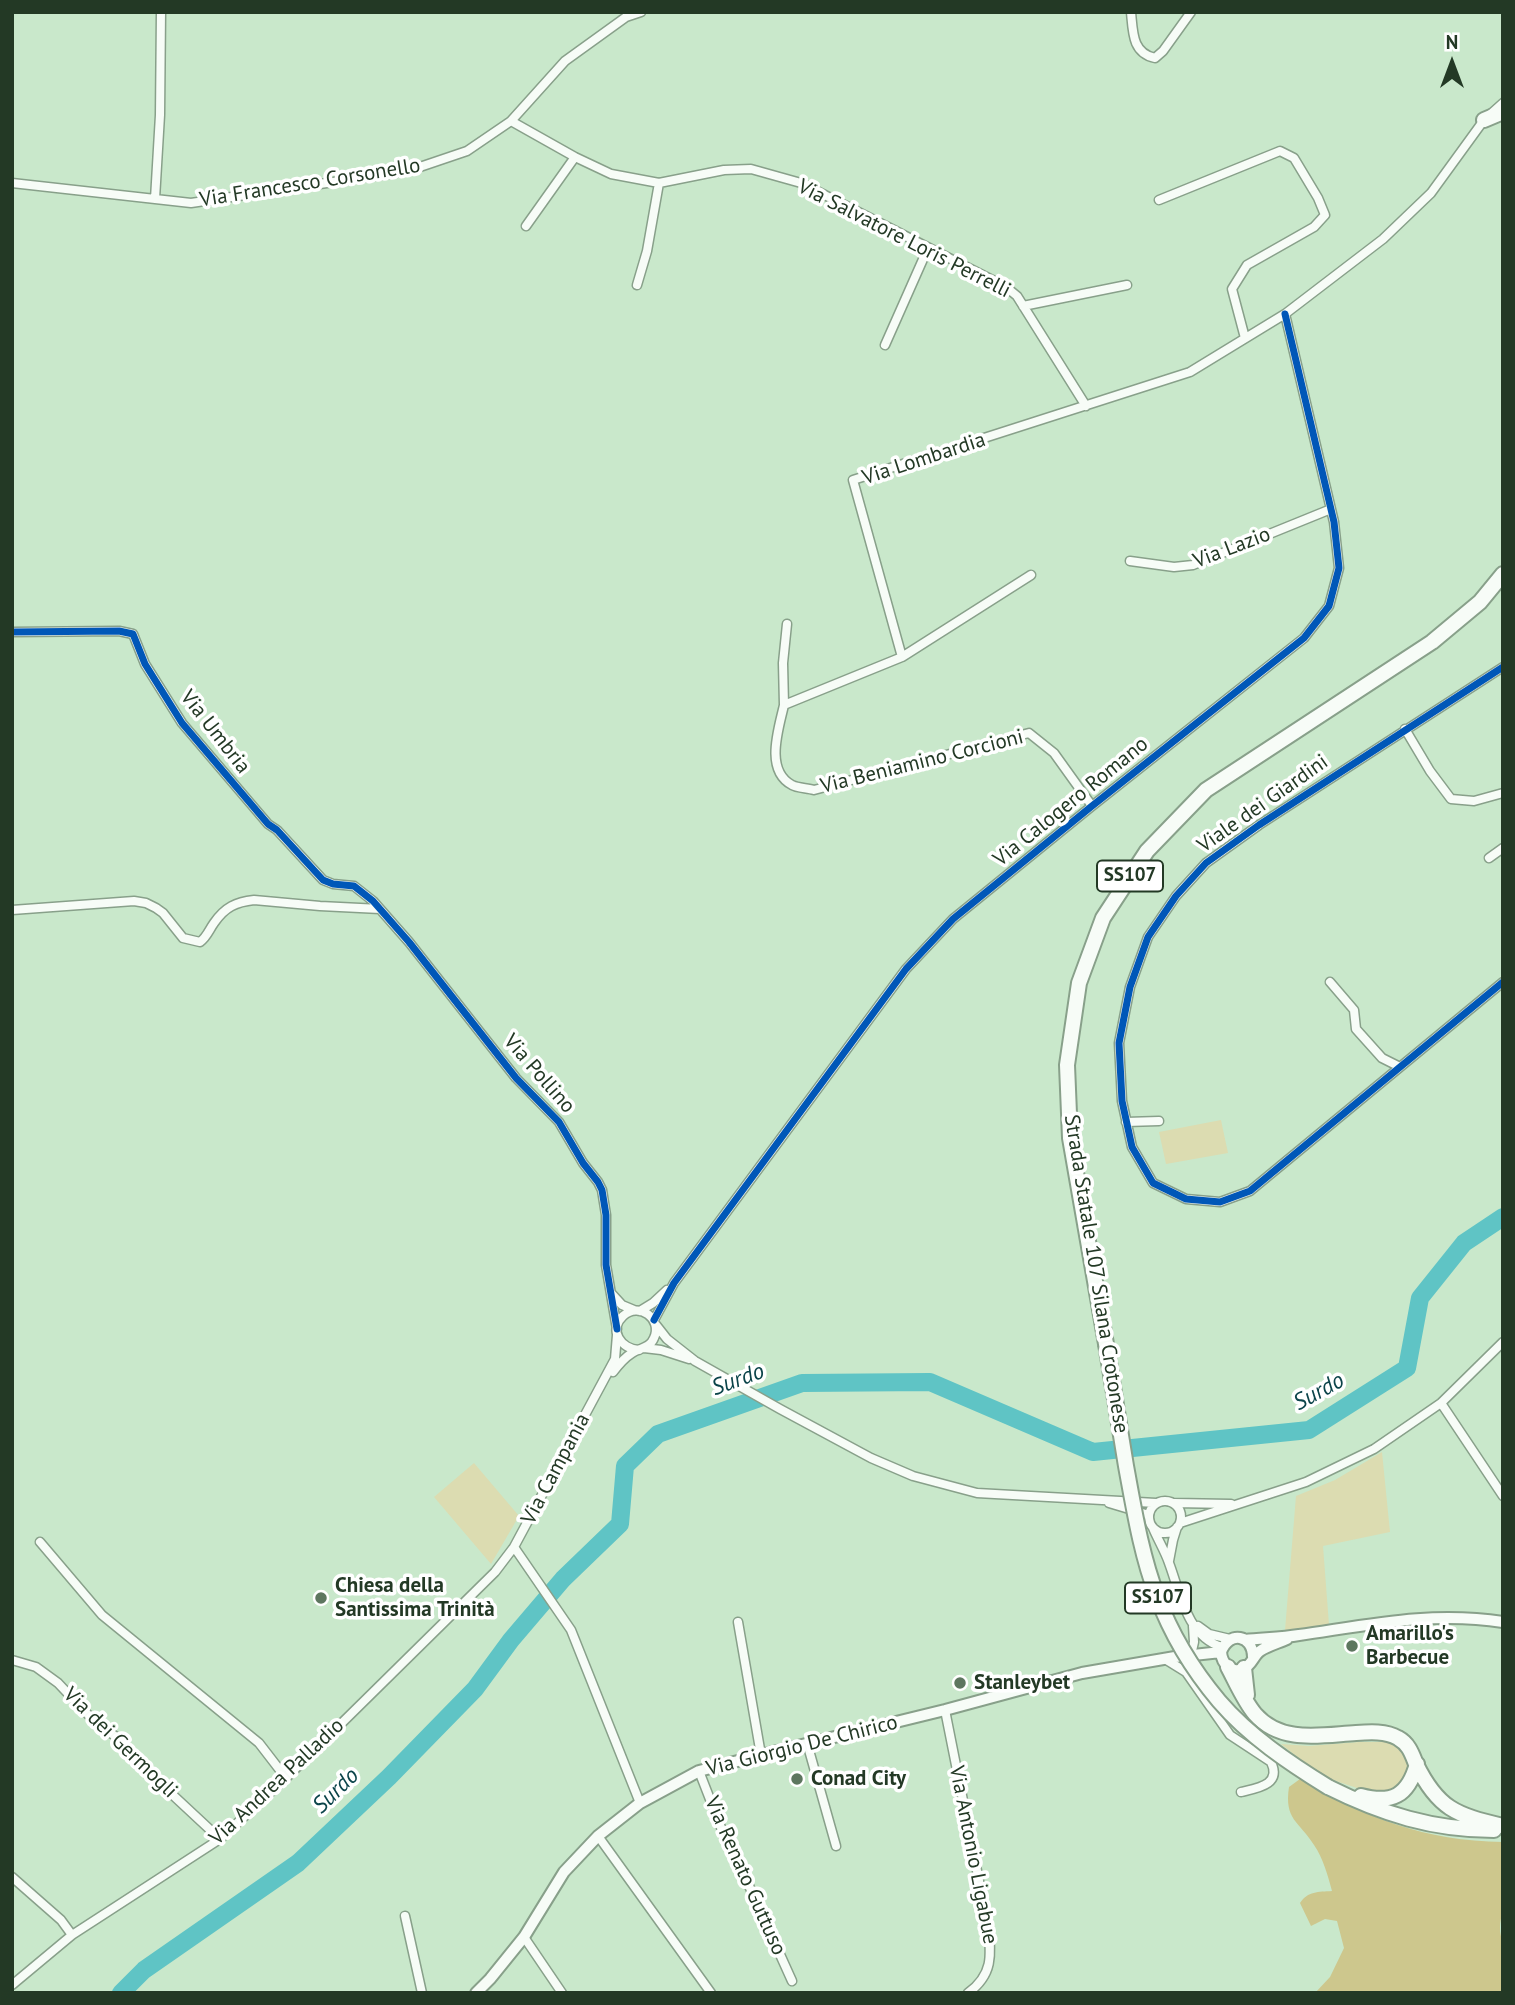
<!DOCTYPE html>
<meta charset="utf-8">
<style>
body{margin:0}
#map{position:relative;width:1515px;height:2005px;overflow:hidden;background:#c9e8cb;font-family:"PT Sans",sans-serif}
canvas{display:block}
.frame{position:absolute;inset:0;border:14px solid #233925;pointer-events:none}
.north{position:absolute;left:1417px;top:28px;width:70px;height:70px;-webkit-text-stroke:5px #fff;paint-order:stroke;rotate:0deg;font-size:19px;font-weight:700;line-height:28px;text-align:center;color:#233925}
.north::after{content:'';display:block;margin:auto;width:24px;height:32px;background:#233925;clip-path:polygon(50% 0,100% 100%,50% 72%,0 100%)}
</style>
<div id="map">
<canvas width="1515" height="2005"></canvas>
<div class="frame"></div>
<div class="north">N</div>
</div>
<script>
const context = document.querySelector('canvas').getContext('2d');
context.lineJoin = 'round';
function paint(path, color) {
  context.fillStyle = color;
  context.fill(path, 'evenodd');
}
function stroke(path, color, width, dash) {
  context.strokeStyle = color;
  context.lineWidth = width;
  context.lineCap = dash ? 'butt' : 'round';
  context.setLineDash(dash || []);
  context.stroke(path);
}
function drawText(font, color, halo, rows, align = 'center') {
  context.font = font + ' "PT Sans",sans-serif';
  context.lineWidth = 7;
  context.setLineDash([]);
  context.textBaseline = 'middle';
  context.strokeStyle = halo;
  context.fillStyle = color;
  for (const [text, x, y, turn = 0] of rows) {
    context.save();
    context.translate(x, y);
    context.rotate((+turn || 0) * Math.PI / 180);
    context.textAlign = isNaN(turn) ? turn : align;
    if (halo) context.strokeText(text, 0, 0);
    context.fillText(text, 0, 0);
    context.restore();
  }
}
const green = new Path2D(`
 M1221,1120L1228,1153L1166,1164L1159,1132Z
 M1382,1452L1390,1532L1323,1546L1329,1625L1285,1630L1296,1496L1335,1480Z
 M474,1463L519,1516L491,1564L434,1497Z
 M1359,1742H1392L1400,1745L1409,1758L1408,1776L1390,1796L1375,1794L1321,1776L1281,1744L1309,1746Z`);
const forest = new Path2D(`
 M1300,1779C1366,1818 1425,1841 1503,1842V1913C1499,1921 1499,1934 1503,1942V1993H1315L1330,1977L1344,1948L1337,1921L1325,1919L1311,1926L1300,1903C1308,1891 1318,1892 1332,1891C1328,1876 1323,1858 1314,1845C1299,1821 1284,1820 1289,1787Z`);
const river = new Path2D(`
 M121,1993L144,1970L298,1863L389,1777L475,1689L511,1640L563,1579L620,1524L625,1466L658,1434L802,1383L930,1382L1093,1452L1309,1430L1407,1368L1420,1298L1464,1243L1503,1217`);
const street = new Path2D(`
 M1131,12C1133,32 1132,53 1155,58L1163,51L1191,12
 M511,121L575,157L611,174L659,183L724,170L751,169L801,183L1006,287L1017,296L1086,406
 M12,183L191,203L408,171L467,151L511,121L565,61L626,17L641,12
 M155,199L160,115L161,12
 M1159,200L1280,151L1294,158L1318,198L1325,215L1314,227L1247,265L1232,289L1245,338
 M526,226L575,157
 M637,285L647,251L659,183
 M1023,306L1127,285
 M885,345L928,248
 M1130,561L1174,567L1193,565L1331,509
 M1031,575L902,657L784,705C779,728 764,770 792,785C797,788 808,788 814,790L1029,733L1054,753L1092,806
 M12,632L119,631L133,634L145,664L182,723L268,824L277,830L323,880L333,884L354,886L373,901L409,942L516,1078L559,1122L583,1163L598,1182L602,1190L606,1215V1265L617,1329
 M902,657L853,480L1190,372L1285,314L1383,239L1431,193L1484,120L1503,103
 M1503,667L1259,825L1206,863L1176,896L1148,937L1130,987L1119,1043L1122,1101L1132,1147L1153,1183L1186,1199L1220,1202L1250,1191L1503,982
 M784,705L783,663L787,624
 M1405,729L1430,771L1451,799L1474,801L1503,793
 M1489,858L1503,848
 M12,910L134,901L146,903L156,908L163,913L183,938L200,942C207,937 209,930 214,923C225,907 236,902 254,900L320,906L380,909
 M1330,982L1354,1010L1356,1029L1382,1058L1400,1067
 M1126,1122L1159,1121
 M611,1293L622,1305L634,1310
 M640,1311L653,1303L667,1290
 M654,1320L674,1283L906,969L953,919L1092,806L1304,638L1329,606L1339,568L1334,522L1285,314
 M656,1325L667,1339L695,1361L780,1409L871,1458L913,1476L977,1493L1156,1503
 M644,1348L661,1350L689,1359
 M613,1372C619,1364 624,1358 632,1353C640,1348 650,1348 654,1338C663,1319 639,1301 623,1316C608,1330 621,1349 639,1350
 M1441,1403L1503,1496
 M1149 1517a16 16 0 1 1 32 0a16 16 0 1 1-32 0Z
 M1109,1503L1149,1515
 M1174,1503L1231,1504
 M1180,1523L1306,1482L1374,1449L1441,1403L1503,1342
 M1153,1528C1158,1540 1165,1551 1169,1563C1180,1592 1187,1637 1222,1647
 M40,1542L102,1615L259,1743L286,1778
 M514,1547L571,1630L640,1803
 M1169,1561L1173,1540L1177,1527
 M738,1622L761,1755
 M1198,1626L1209,1634L1230,1639
 M1191,1655L1194,1642L1193,1626
 M1165,1659L1186,1672L1230,1735L1271,1762C1282,1785 1257,1788 1241,1792
 M12,1660L36,1667L58,1683L95,1722L115,1736L132,1757L220,1839
 M945,1710L988,1926C991,1954 994,1974 968,1993
 M807,1743L836,1846
 M699,1771L727,1843L736,1857L792,1981
 M598,1836L711,1993
 M12,1877L61,1920L72,1935
 M405,1916L422,1993
 M524,1937L562,1993
 M12,1985L72,1935L220,1839L286,1778L495,1572L514,1547L615,1359L617,1335`);
const secondary = new Path2D(`
 M1245,1640C1263,1638 1281,1638 1299,1635C1369,1625 1431,1611 1503,1622
 M1253,1657C1253,1635 1229,1630 1221,1652C1222,1664 1232,1675 1244,1668C1252,1665 1253,1656 1260,1651C1267,1646 1278,1643 1287,1639
 M476,1993L490,1979L524,1937L564,1872L598,1836L640,1803L699,1771L761,1755L945,1710L1082,1673L1175,1657L1221,1652`);
const highway = new Path2D(`
 M1484,120L1503,112
 M1106,1344L1070,1138L1067,1065L1079,983L1103,918L1147,851L1206,790L1432,642L1480,602L1503,574
 M1228,1667C1236,1682 1244,1701 1255,1714C1281,1744 1321,1735 1356,1733C1370,1732 1386,1731 1398,1738C1409,1744 1412,1754 1416,1764C1438,1809 1456,1815 1503,1826
 M1244,1668L1247,1695
 M1328,1787C1382,1814 1433,1830 1494,1830
 M1361,1796C1392,1804 1408,1796 1417,1764`);
const highwayBridge = new Path2D(`
 M1106,1344C1113,1385 1119,1425 1126,1466C1134,1509 1141,1554 1157,1596C1171,1634 1193,1670 1219,1701C1249,1736 1289,1763 1328,1787`);
const cycleway = new Path2D(`
 M12,632L119,631L133,634L145,664L182,723L268,824L277,830L323,880L333,884L354,886L373,901L409,942L516,1078L559,1122L583,1163L598,1182L602,1190L606,1215V1265L617,1329
 M1503,667L1259,825L1206,863L1176,896L1148,937L1130,987L1119,1043L1122,1101L1132,1147L1153,1183L1186,1199L1220,1202L1250,1191L1503,982
 M654,1320L674,1283L906,969L953,919L1092,806L1304,638L1329,606L1339,568L1334,522L1285,314`);
const markers = [
 [321,1598,7,"#5d765f"],
 [1352,1646,7,"#5d765f"],
 [960,1683,7,"#5d765f"],
 [797,1779,7,"#5d765f"]
];
const shields = [
 [1130,876,66],
 [1158,1598,66]
];
const shieldNames = [
 ["SS107",1130,876],
 ["SS107",1158,1598]
];
const streetNames = [
 ["Via Francesco Corsonello",310,183,-9],
 ["Via Salvatore Loris Perrelli",904,239,27],
 ["Via Lombardia",924,459,-18],
 ["Via Lazio",1232,548,-21],
 ["Via Umbria",215,732,52],
 ["Via Beniamino Corcioni",922,762,-14],
 ["Via Calogero Romano",1071,802,-39],
 ["Viale dei Giardini",1263,804,-35],
 ["Via Pollino",539,1074,49],
 ["Strada Statale 107 Silana Crotonese",1096,1274,81],
 ["Via Campania",556,1469,-62],
 ["Via dei Germogli",120,1743,44],
 ["Via Giorgio De Chirico",802,1746,-14],
 ["Via Andrea Palladio",277,1782,-43],
 ["Via Antonio Ligabue",973,1855,79],
 ["Via Renato Guttuso",745,1876,66]
];
const poiNames = [
 ["Chiesa della",335,1586],
 ["Santissima Trinità",335,1610],
 ["Amarillo's",1366,1634],
 ["Barbecue",1366,1658],
 ["Stanleybet",974,1683],
 ["Conad City",811,1779]
];
const waterNames = [
 ["Surdo",738,1380,-20],
 ["Surdo",1319,1392,-29],
 ["Surdo",336,1791,-44]
];
paint(green, '#dcdcb1');
paint(forest, '#cdc78d');
stroke(river, '#5fc4c5', 18);
stroke(street, '#88a08a', 11);
stroke(secondary, '#88a08a', 14);
stroke(highway, '#88a08a', 18);
stroke(street, '#f7fcf7', 8);
stroke(secondary, '#f7fcf7', 10);
stroke(highway, '#f7fcf7', 14);
stroke(highwayBridge, '#88a08a', 18, []);
stroke(highwayBridge, '#f7fcf7', 14);
stroke(cycleway, '#0057b8', 7);
for (const [x, y, r, color] of markers) {
  const dot = new Path2D();
  dot.arc(x, y, r, 0, 2 * Math.PI);
  context.fillStyle = color;
  context.fill(dot);
  stroke(dot, '#fff', 2.5);
}
for (const [x, y, w] of shields) {
  const box = new Path2D();
  box.roundRect(x - w / 2, y - 15.5, w, 31, 5);
  context.fillStyle = '#fff';
  context.fill(box);
  stroke(box, '#233925', 2);
}
drawText('bold 19px', '#233925', null, shieldNames);
drawText('21px', '#233925', '#fff', streetNames);
drawText('bold 21px', '#233925', '#fff', poiNames, 'left');
drawText('italic 23px', '#0b444a', '#fff', waterNames);
</script>
